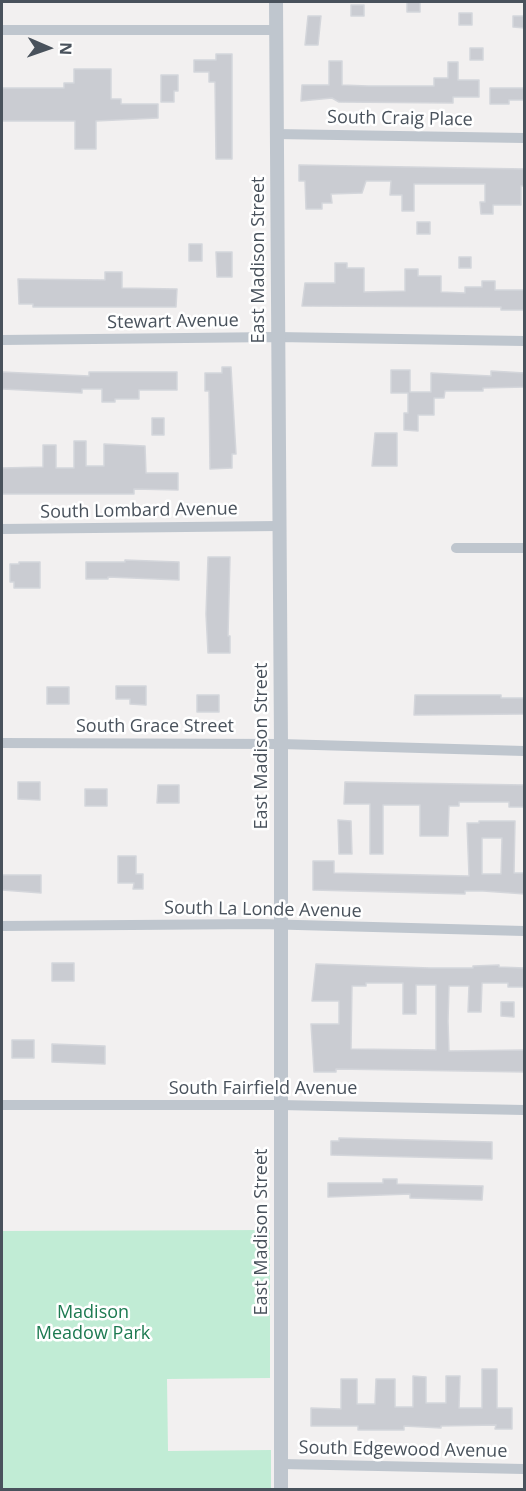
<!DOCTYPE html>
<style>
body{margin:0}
#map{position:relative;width:526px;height:1491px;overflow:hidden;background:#f2f0f0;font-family:"Open Sans",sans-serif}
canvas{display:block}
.frame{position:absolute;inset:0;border:3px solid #49525c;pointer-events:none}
.north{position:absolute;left:18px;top:18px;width:60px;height:60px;-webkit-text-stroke:4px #fff;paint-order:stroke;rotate:92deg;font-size:16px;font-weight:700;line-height:24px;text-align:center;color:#49525c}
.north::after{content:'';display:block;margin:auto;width:21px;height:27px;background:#49525c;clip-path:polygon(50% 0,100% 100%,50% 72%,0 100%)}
</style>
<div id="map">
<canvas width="526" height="1491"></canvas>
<div class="frame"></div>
<div class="north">N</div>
</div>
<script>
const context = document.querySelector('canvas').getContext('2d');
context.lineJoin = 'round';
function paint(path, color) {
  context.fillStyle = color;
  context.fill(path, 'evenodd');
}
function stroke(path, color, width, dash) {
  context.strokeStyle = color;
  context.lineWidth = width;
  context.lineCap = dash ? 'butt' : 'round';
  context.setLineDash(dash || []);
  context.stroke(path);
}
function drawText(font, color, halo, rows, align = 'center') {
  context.font = font + ' "Open Sans",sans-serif';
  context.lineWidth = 5;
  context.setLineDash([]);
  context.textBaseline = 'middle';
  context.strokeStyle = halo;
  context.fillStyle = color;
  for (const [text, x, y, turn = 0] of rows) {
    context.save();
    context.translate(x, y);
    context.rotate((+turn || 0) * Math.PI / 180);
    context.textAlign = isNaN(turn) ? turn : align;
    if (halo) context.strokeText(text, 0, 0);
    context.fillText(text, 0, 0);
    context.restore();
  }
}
const green = new Path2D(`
 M270,1230V1378L167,1379L168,1451L271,1450V1489H2V1231Z`);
const building = new Path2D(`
 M407,2H420V12H407Z
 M351,5H364V16H351Z
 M459,13H472V25H459Z
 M308,16H321L318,45H305Z
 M513,16H525V28L513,27Z
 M470,48H483V60H470Z
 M216,54H232V159H216L215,82H209V72H194V60H216Z
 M329,61H342V85L368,86H434V78H448V62H458V80H479V97H453V103L339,102L332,98L301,101L302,85H329Z
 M74,69H111V99H121V104H158V118L96,121V149H75V121H2V88H64V83H74Z
 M161,75H178V91H174V102H161Z
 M490,88H525V100H509V104H490Z
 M299,165L525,169V186H521V205H493V214H481L480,202H485V184H414V211H402V195H390L391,181H366L362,193L331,194L332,203H322V209H306L305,181H299Z
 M417,222H430V234H417Z
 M189,244H202V261H189Z
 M216,252H232V277H217Z
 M459,257H471V268H459Z
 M335,263H347V268H364V292L405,291V269H418V276H441V292L465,293V287H482V281H495V290H525V310H501V307L302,306L305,283H335Z
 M105,272H122V288L177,289L176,307H33V304H19L18,279L105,280Z
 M222,367H231L236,454H232V468L210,469L209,391H205V373H222Z
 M391,370H410V392H431V373L491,376V371L525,373V387L483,388V391H445L444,398H434V415H418V431L404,430V413H408V393H391Z
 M2,372L89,376V372H177V390H139V399H115V402H102V389H82V393L2,389Z
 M152,418H164V435H152Z
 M375,433H397V466H372Z
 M74,441H86V466H104V444L145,446L146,473H178V490L134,489V494H2V468L43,467V445H56V468H74Z
 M208,557H230L228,636H230V653H208L206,614Z
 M125,560L179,562V580L108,577V579H86V562H125Z
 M19,562H40V588H14V582H10V564H19Z
 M116,686H146V705L130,704V699H116Z
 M47,687H69V704H47Z
 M197,695H219V712H197Z
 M415,695H501V698H525V714L414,715Z
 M18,782H40V800L18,799Z
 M345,782L525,785V807H509V802H459V806H449L448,836H420V805H383V854H370V804H344Z
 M158,785H179V803H157Z
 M85,789H107V806H85Z
 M338,820L351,821L352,854H339Z
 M479,821H515L514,873H525V894L483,891H465V894L313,890V861H334V873L469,876L467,823H479ZM482,838H502L501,874H482Z
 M118,856H136V874H143V889H133L134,883H118Z
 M2,875H41V893L2,890Z
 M52,963H74V981H52Z
 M316,964L430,968H473V966L499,965V967L525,968V987H508V983H482L481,1012H468L469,986H449L448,1021L449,1051L525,1050V1072L336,1069V1072H314L311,1024H339V1001H312ZM366,983H403V1014H416V985H436V1050L351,1049L352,986H366Z
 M501,1002H514V1017L501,1016Z
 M12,1040H34V1058H12Z
 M52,1044L105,1046V1064L52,1062Z
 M339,1138L492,1142V1159L331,1155V1141H339Z
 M383,1179H397V1184L483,1186L482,1200L410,1198V1194L328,1197V1183H383Z
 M482,1369H497V1408H512V1429H495L496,1425L441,1426V1428L404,1426V1430H358V1426H311V1408L341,1409V1379H357V1404H375L376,1379H395V1407H413V1376L426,1377V1403H446V1376H460L459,1408H482Z`);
const minor = new Path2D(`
 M2,30H275
 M275,134L524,138
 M2,340L277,337L524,341
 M2,529L278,526
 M456,548H524
 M2,743L281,744L524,751
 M2,926L260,924L524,931
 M2,1105H280L524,1110
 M281,1464L524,1469`);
const tertiary = new Path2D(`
 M276,2L281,744V1490`);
const streetNames = [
 ["South Craig Place",400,119,1],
 ["East Madison Street",259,260,-90],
 ["Stewart Avenue",173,322,-1],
 ["South Lombard Avenue",139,511,-1],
 ["South Grace Street",155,727],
 ["East Madison Street",262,746,-90],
 ["South La Londe Avenue",263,910,1],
 ["South Fairfield Avenue",263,1089],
 ["East Madison Street",262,1232,-90],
 ["South Edgewood Avenue",403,1450,1]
];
const parkNames = [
 ["Madison",93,1313],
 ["Meadow Park",93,1334]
];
paint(green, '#c1ecd5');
paint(building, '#caccd2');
stroke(building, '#d4d6db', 1.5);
stroke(minor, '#bfc6ce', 10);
stroke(tertiary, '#bfc6ce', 14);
drawText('18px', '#49525c', '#fff', streetNames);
drawText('18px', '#1d7a51', '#fff', parkNames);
</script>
